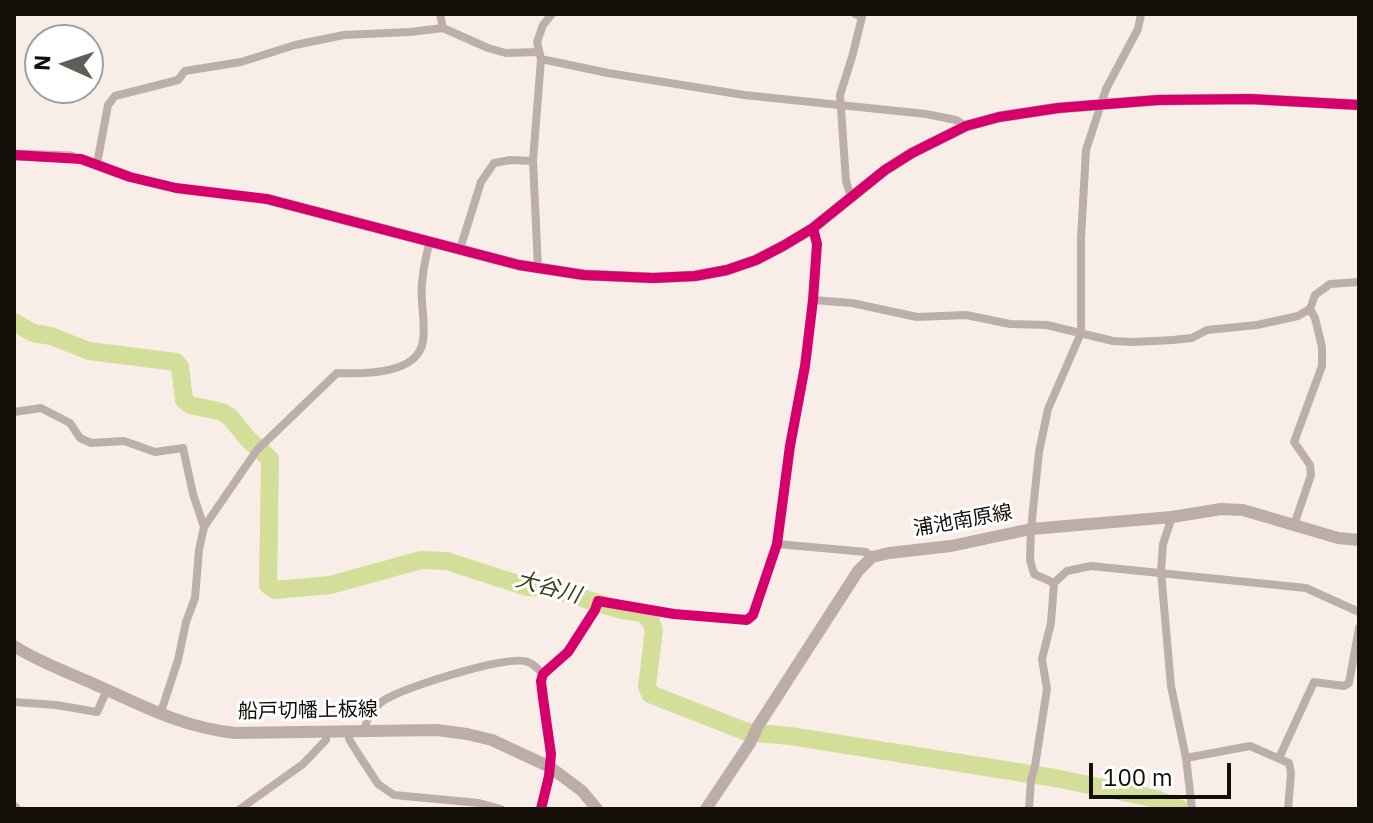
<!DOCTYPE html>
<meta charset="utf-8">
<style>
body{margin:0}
#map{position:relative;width:1373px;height:823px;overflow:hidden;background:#f8eee7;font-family:"IBM Plex Sans",sans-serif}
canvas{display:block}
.frame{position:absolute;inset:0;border:16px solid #140e09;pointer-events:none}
.north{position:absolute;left:24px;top:24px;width:80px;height:80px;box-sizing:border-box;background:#fff;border:2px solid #a19f9d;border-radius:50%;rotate:273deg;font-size:22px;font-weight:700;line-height:32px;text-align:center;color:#140e09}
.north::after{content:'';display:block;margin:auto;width:28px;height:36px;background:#645c57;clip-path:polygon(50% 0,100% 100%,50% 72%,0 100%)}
.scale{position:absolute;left:1089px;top:763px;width:142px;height:36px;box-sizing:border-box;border:4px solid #140e09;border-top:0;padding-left:10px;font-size:24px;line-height:28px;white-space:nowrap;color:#140e09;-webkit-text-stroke:6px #fff;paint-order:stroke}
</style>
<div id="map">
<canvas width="1373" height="823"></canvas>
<div class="frame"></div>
<div class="north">N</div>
<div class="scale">100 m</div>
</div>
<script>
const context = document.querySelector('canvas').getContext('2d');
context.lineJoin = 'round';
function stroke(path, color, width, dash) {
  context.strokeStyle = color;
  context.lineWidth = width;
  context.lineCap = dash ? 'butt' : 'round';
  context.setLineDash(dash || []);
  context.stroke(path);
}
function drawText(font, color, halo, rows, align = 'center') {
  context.font = font + ' "IBM Plex Sans","Noto Sans JP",sans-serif';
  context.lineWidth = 6;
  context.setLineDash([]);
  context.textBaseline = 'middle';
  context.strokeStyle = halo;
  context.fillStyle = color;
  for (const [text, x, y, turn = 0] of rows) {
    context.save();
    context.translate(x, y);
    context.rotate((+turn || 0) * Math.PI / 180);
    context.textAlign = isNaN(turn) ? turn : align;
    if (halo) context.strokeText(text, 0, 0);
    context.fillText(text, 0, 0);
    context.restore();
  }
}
const river = new Path2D(`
 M14,322L33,333L51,336L89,351L176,362L180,367L184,400L190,405L222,412L230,417L248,439L270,459L268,585L275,590L330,585L421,560L447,561L527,587L549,588L621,610L642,613L651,622L654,630L647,686L650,694L747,732L790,736L1055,778L1157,799L1181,809`);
const minor = new Path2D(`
 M440,14L443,28
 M541,59L608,73L744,95L926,114L956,120L966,126
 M71,157L81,159L130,177L176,188L267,199
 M97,164L108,105L115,96L178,80L185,71L241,62L295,45L344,35L410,32L443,28L488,48L506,53L538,52
 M851,197L846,181L840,95L852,57L862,17L855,14
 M460,249L481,182L494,163L510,160L533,161
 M538,268L533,161L541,59L537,42L543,25L552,14
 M813,300L852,303L917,317L966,315L1010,324L1047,325L1113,341L1134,342L1173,340L1192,338L1207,330L1257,325L1298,316L1310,309L1315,295L1330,284L1359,282
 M14,412L41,408L70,423L80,438L91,443L124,441L155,452L183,448L193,494L204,527
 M1172,517L1163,544L1161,572L1171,686L1186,758L1192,809
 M1294,525L1311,475L1310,465L1294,442L1322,366V347L1315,318L1310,309
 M777,544L866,552L872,557
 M1054,583L1034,574L1030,560L1031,529L1039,452L1048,409L1081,333V238L1086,150L1106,89L1138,29L1141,14
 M14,702L56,705L97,712L107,690
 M160,715L178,660L186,622L195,598L199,550L204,527L257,450L337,373C363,374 418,375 423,341C426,322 420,303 422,284C423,270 426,255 430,241
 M365,731C365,717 378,702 390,697C410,686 509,654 528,662C534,664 539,670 543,674
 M348,732L349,739L357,752L378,784L394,795L479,803L501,809
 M1186,758L1250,746L1289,763L1291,773L1288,809
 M1279,758L1314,682L1344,686L1349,683L1359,628
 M240,809L303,764L326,740V732
 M541,809L549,776L551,754L543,698L541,681L543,674L568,652L595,610L598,601L674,614L747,620L753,615L777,544L790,446L805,366L813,300L817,244L813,228
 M1029,809L1031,780L1035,766L1047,689L1042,659L1051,623L1054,583L1067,571L1091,566L1306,588L1359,612`);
const tertiary = new Path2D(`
 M14,155L71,157
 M267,199L519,265L584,275L653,278L695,276L727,270L756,260L783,246L813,228L885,170L912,153L966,126L999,117L1058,108L1158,100L1250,99L1359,105`);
const secondary = new Path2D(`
 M14,646C39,662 67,672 94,684C143,706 181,727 235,733L437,730L467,734L492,740L550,767L582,791L597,809
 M14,808L15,809
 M706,809L750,743L758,726L858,571L872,557L889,553L951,546L1031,529L1172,517L1221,509L1243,510L1338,538L1359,540`);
const cycleway = new Path2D(`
 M14,155L81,159L130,177L176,188L267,199L519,265L584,275L653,278L695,276L727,270L756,260L783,246L813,228L885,170L912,153L966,126L999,117L1058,108L1158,100L1250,99L1359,105
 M541,809L549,776L551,754L543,698L541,681L543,674L568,652L595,610L598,601L674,614L747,620L753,615L777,544L790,446L805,366L813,300L817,244L813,228`);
const streetNames = [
 ["浦池南原線",963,521,-10],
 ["船戸切幡上板線",308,711,-1]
];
const waterNames = [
 ["大谷川",548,588,15]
];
stroke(river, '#d3df99', 18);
stroke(minor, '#bcaeab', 8);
stroke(tertiary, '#bcaeab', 11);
stroke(secondary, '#bcada7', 12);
stroke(cycleway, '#d6006c', 10);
drawText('20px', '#140e09', '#fff', streetNames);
drawText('italic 22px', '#384018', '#fff', waterNames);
</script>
